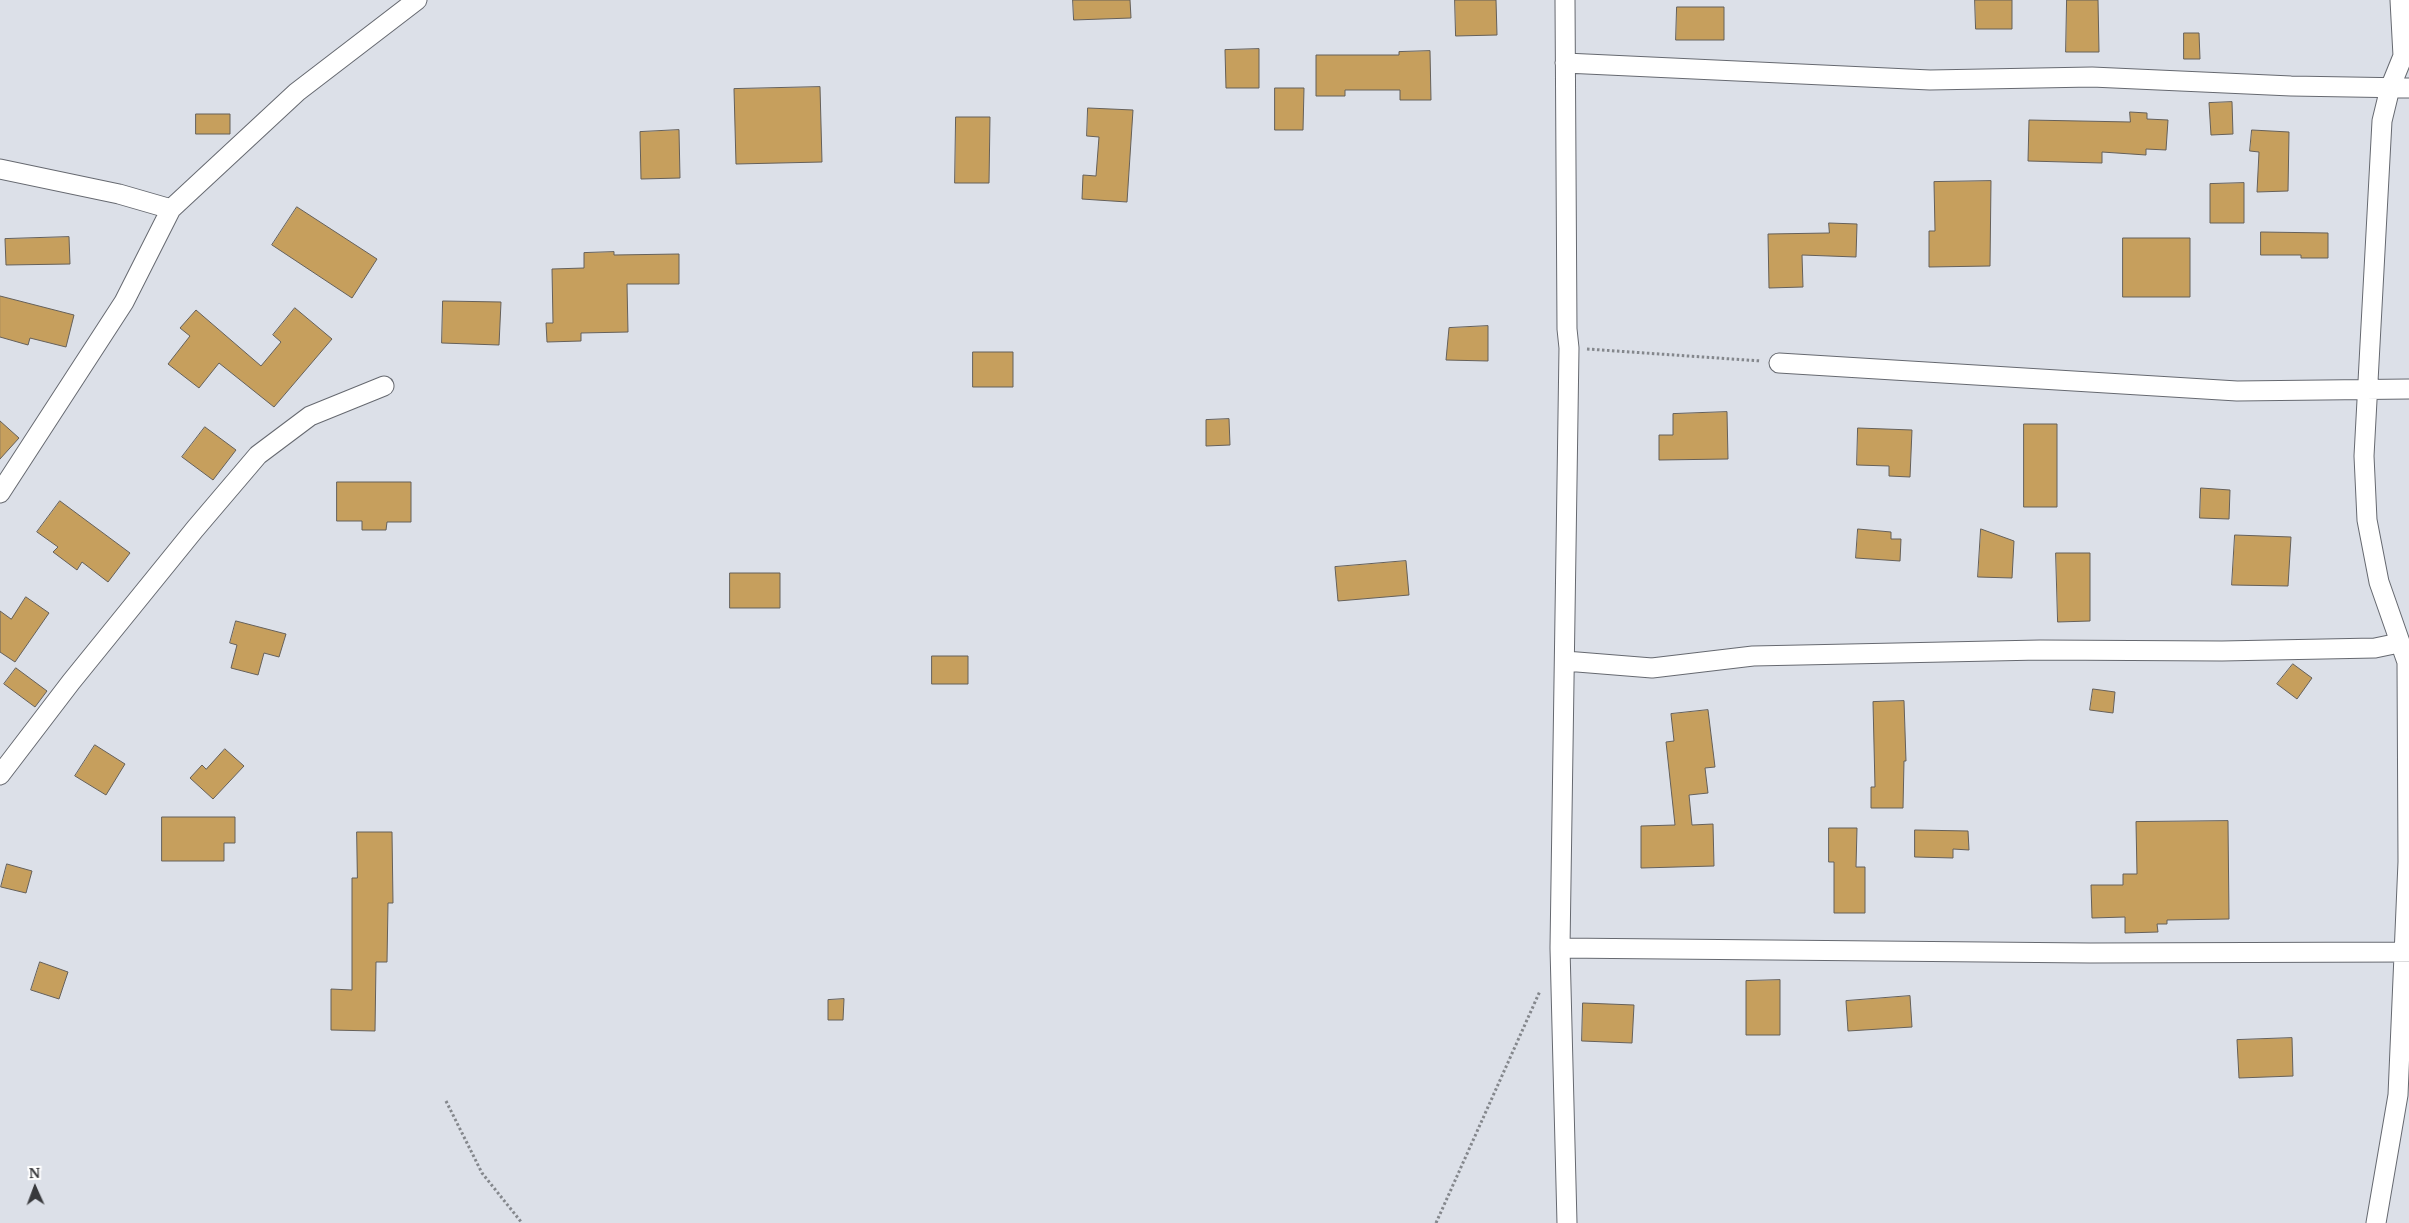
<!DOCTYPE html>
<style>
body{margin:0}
#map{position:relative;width:2409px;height:1223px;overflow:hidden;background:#dce0e8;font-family:Merriweather,serif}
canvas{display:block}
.north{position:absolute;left:10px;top:1163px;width:50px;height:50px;-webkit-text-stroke:4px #fff;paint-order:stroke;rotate:358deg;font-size:14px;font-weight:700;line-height:20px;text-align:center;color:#38393c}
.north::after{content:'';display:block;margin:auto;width:18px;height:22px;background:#38393c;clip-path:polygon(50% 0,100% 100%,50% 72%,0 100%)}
</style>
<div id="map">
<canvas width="2409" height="1223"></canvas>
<div class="north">N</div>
</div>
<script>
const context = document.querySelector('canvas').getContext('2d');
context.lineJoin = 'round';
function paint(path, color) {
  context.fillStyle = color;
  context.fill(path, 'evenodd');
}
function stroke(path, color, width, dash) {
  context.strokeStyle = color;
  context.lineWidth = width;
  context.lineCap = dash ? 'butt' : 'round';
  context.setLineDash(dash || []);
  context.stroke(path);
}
const building = new Path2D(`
 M1073,0H1130L1131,18L1074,20Z
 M1455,0H1496L1497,35L1456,36Z
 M1975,0H2012V29H1976Z
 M2067,0H2098L2099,52H2066Z
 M1677,7H1724V40H1676Z
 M2184,33H2199L2200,59H2184Z
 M1259,49V88H1226L1225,50Z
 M1430,51L1431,100H1400V90H1345V96H1316V55H1399V52Z
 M820,87L822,162L736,164L734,89Z
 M1275,88H1304L1303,130H1275Z
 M2232,102L2233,134L2211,135L2209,103Z
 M1088,108L1133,110L1127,202L1082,199L1083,175L1096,176L1099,137L1087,136Z
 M2130,112L2147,113V119L2168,120L2166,150L2146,149V155L2102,152V163L2028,161L2029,120L2130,122Z
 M196,114H230V134H196Z
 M956,117H990L989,183H955Z
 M679,130L680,178L641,179L640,132Z
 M2252,130L2289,132L2288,191L2257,192L2259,152L2250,151Z
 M1991,181L1990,266L1929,267V231H1935L1934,182Z
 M2244,183V223H2210V184Z
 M297,207L377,259L352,298L272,245Z
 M1829,223L1857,224L1856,257L1802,255L1803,287L1769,288L1768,234L1829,233Z
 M2261,232L2328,233V258H2301V255H2261Z
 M69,237L70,264L6,265L5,239Z
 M2123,238H2190V297H2123Z
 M614,252V255L679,254V284H627L628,332L581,333V341L547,342L546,323H553L552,269L584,268V253Z
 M0,296L74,315L66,347L30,338L28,345L0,337Z
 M443,301L501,302L499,345L442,343Z
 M295,308L332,339L274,407L219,363L199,388L168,364L190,336L180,328L196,310L261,366L281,342L273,335Z
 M1488,326V361L1446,360L1449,328Z
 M973,352H1013V387H973Z
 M1727,412L1728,459L1659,460V435H1673V414Z
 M1229,419L1230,445L1206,446V420Z
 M0,421L19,438L0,459Z
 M2024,424H2057V507H2024Z
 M205,427L236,450L213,480L182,457Z
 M1858,428L1912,430L1910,477L1889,476V466L1857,465Z
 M337,482H411V522H387L386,530H362V521H337Z
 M2201,488L2230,490L2229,519L2200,518Z
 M60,501L130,553L108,582L82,562L77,570L53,552L58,547L37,532Z
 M1858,529L1891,532V539H1901L1900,561L1856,558Z
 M1981,529L2014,541L2012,578L1978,577Z
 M2235,535L2291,537L2288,586L2232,585Z
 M2056,553H2090V621L2058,622Z
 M1406,561L1409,595L1338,601L1335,567Z
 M730,573H780V608H730Z
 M26,597L49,613L15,662L0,652V611L11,619Z
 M236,621L286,634L279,657L264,653L258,675L231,668L237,645L230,643Z
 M932,656H968V684H932Z
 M2293,664L2312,678L2297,699L2277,684Z
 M16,668L47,691L35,707L4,684Z
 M2093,689L2115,692L2113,713L2090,710Z
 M1904,701L1906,761H1904L1903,808H1871V787H1875L1873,702Z
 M1708,710L1715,767L1705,768L1708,793L1689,795L1692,825L1713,824L1714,866L1641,868V826L1675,825L1666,742L1674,741L1671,714Z
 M95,745L125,764L106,795L75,776Z
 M225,749L244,766L213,799L190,778L202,765L206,769Z
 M162,817H235V843H224V861H162Z
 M2228,821L2229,919L2167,920V924H2157L2158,932L2125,933V917L2092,918L2091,885H2123V874H2137L2136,822Z
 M1829,828H1857L1856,867H1865V913H1834V862H1829Z
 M1915,830L1968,831L1969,850L1953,849V858L1915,857Z
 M357,832H392L393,903H388L387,962H376L375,1031L331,1030V989L352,990V878H357Z
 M7,864L32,871L26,893L1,887Z
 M40,962L68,972L59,999L31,990Z
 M1780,980V1035H1746V981Z
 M1910,996L1912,1027L1848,1031L1846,1001Z
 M844,999L843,1020H828V1000Z
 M1583,1003L1634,1005L1632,1043L1582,1041Z
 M2292,1038L2293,1076L2239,1078L2237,1040Z`);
const path = new Path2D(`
 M1587,349L1761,361
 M446,1101L482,1173L522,1223
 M1436,1223L1540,991`);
const street = new Path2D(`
 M1565,0L1567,329L1569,348L1560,948L1567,1223
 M1565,63L1930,80L2092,77L2291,86L2409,88
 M0,169L119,194L171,209
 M1779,363L2237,391L2409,389
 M0,493L124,302L171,209L297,92L417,0
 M1565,661L1652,668L1753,656L2040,650L2222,651L2375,648L2399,643
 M0,775L71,682L195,529L258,455L310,416L384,386
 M1560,948L2090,953L2409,952
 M2376,1223L2398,1095L2408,862L2407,662L2379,582L2367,520L2364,456L2382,121L2390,88L2403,56L2400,0`);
paint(building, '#c69f5d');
stroke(building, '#65605a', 1);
stroke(street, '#666970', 21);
stroke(path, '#84878c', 3, [2.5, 2.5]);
stroke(street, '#fff', 19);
</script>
